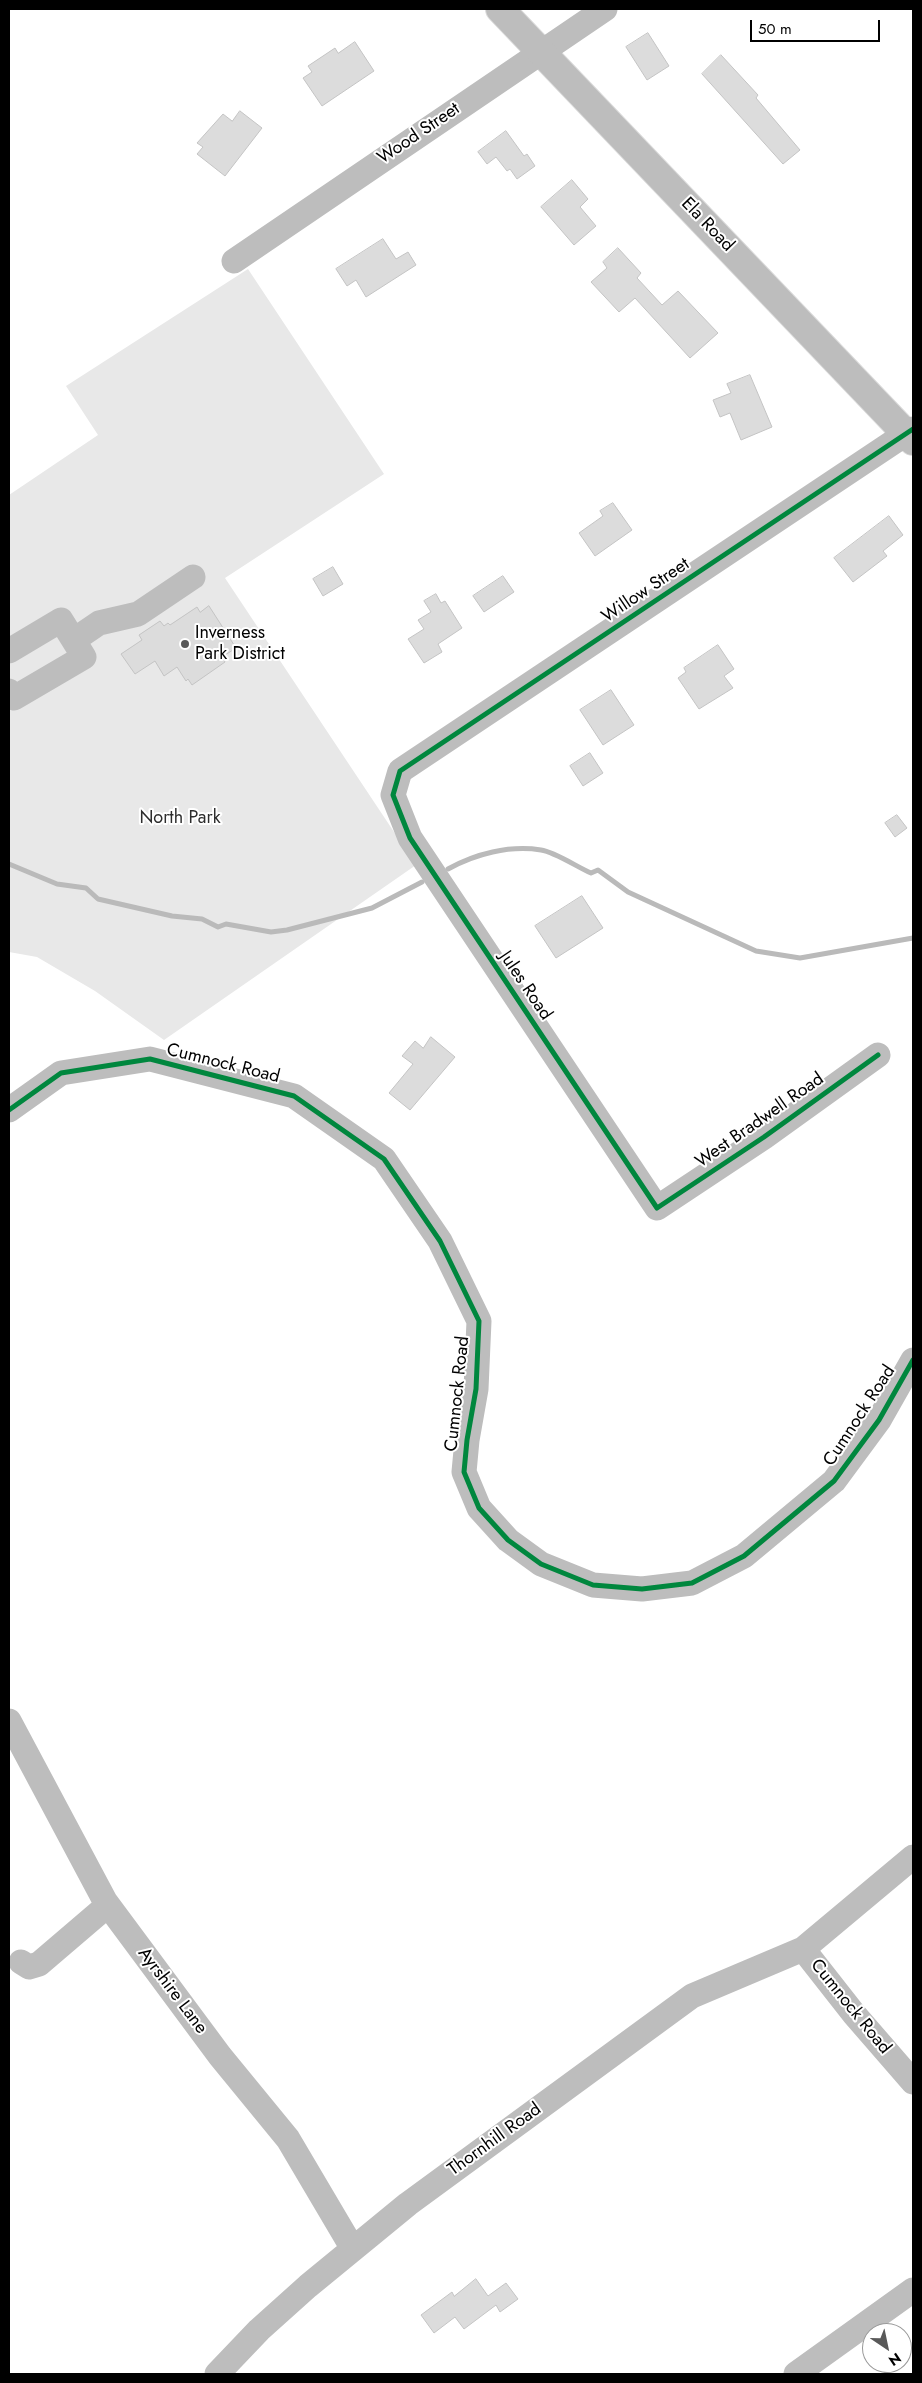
<!DOCTYPE html>
<style>
body{margin:0}
#map{position:relative;width:922px;height:2383px;overflow:hidden;background:#fff;font-family:Jost,sans-serif}
canvas{display:block}
.frame{position:absolute;inset:0;border:10px solid #000;pointer-events:none}
.north{position:absolute;left:862px;top:2323px;width:50px;height:50px;box-sizing:border-box;background:#fff;border:1px solid #999;border-radius:50%;rotate:146deg;font-size:14px;font-weight:700;line-height:20px;text-align:center;color:#000}
.north::after{content:'';display:block;margin:auto;width:18px;height:22px;background:#595959;clip-path:polygon(50% 0,100% 100%,50% 72%,0 100%)}
.scale{position:absolute;left:750px;top:20px;width:130px;height:22px;box-sizing:border-box;border:2px solid #000;border-top:0;padding-left:6px;font-size:15px;line-height:18px;white-space:nowrap;color:#000;-webkit-text-stroke:4px #fff;paint-order:stroke}
</style>
<div id="map">
<canvas width="922" height="2383"></canvas>
<div class="frame"></div>
<div class="north">N</div>
<div class="scale">50 m</div>
</div>
<script>
const context = document.querySelector('canvas').getContext('2d');
context.lineJoin = 'round';
function paint(path, color) {
  context.fillStyle = color;
  context.fill(path, 'evenodd');
}
function stroke(path, color, width, dash) {
  context.strokeStyle = color;
  context.lineWidth = width;
  context.lineCap = dash ? 'butt' : 'round';
  context.setLineDash(dash || []);
  context.stroke(path);
}
function drawText(font, color, halo, rows, align = 'center') {
  context.font = font + ' Jost,sans-serif';
  context.lineWidth = 4;
  context.setLineDash([]);
  context.textBaseline = 'middle';
  context.strokeStyle = halo;
  context.fillStyle = color;
  for (const [text, x, y, turn = 0] of rows) {
    context.save();
    context.translate(x, y);
    context.rotate((+turn || 0) * Math.PI / 180);
    context.textAlign = isNaN(turn) ? turn : align;
    if (halo) context.strokeText(text, 0, 0);
    context.fillText(text, 0, 0);
    context.restore();
  }
}
const green = new Path2D(`
 M248,269L384,474L225,578L416,865L164,1040L95,991L37,957L9,952V495L98,435L66,386Z`);
const stream = new Path2D(`
 M9,864L57,884L86,888L98,899L172,916L202,919L218,927L226,924L271,932L287,930L372,908L422,882
 M448,869C475,854 509,845 541,850C555,852 577,867 591,873L598,870L628,892L756,951L800,958L913,938`);
const building = new Path2D(`
 M648,33L669,66L647,80L626,47Z
 M355,42L374,71L322,106L303,78L312,72L308,66L335,48L338,53Z
 M721,55L758,95L756,98L800,150L783,164L702,74Z
 M240,111L262,128L225,176L197,154L203,147L197,143L223,114L232,121Z
 M506,131L524,156L527,154L535,166L517,179L510,169L507,171L496,157L487,164L478,152Z
 M572,180L588,199L580,207L596,226L574,245L541,207Z
 M383,239L396,259L408,252L416,265L366,297L356,280L347,286L336,269Z
 M618,248L641,273L637,278L662,305L678,291L718,333L690,358L635,298L619,312L591,282L607,268L603,262Z
 M750,375L772,427L741,440L730,413L720,417L713,400L731,393L727,384Z
 M613,503L632,530L595,556L579,533L603,516L600,511Z
 M889,516L903,535L883,551L887,556L853,582L834,558Z
 M333,567L343,584L323,596L313,579Z
 M503,576L514,592L484,612L473,596Z
 M436,594L441,603L445,601L462,628L438,644L442,652L424,663L408,639L424,629L418,620L431,612L424,601Z
 M209,606L236,648L222,657L225,662L192,685L188,679L186,681L177,667L164,676L155,661L135,674L121,654L142,640L139,635L160,621L164,626L168,623L170,625L197,607L200,612Z
 M718,645L734,669L724,676L733,688L699,709L678,678L686,672L684,668Z
 M611,690L634,725L603,745L580,710Z
 M590,753L603,773L583,786L570,766Z
 M897,815L907,828L895,837L885,823Z
 M582,896L603,928L556,958L535,926Z
 M431,1037L455,1057L410,1110L389,1093L413,1064L402,1056L415,1041L423,1048Z
 M476,2279L488,2296L506,2283L518,2299L500,2312L496,2305L464,2329L455,2317L434,2333L421,2315L452,2292L454,2296Z`);
const minor = new Path2D(`
 M234,261L605,9
 M74,640L99,623L138,614L193,577
 M9,651L61,620L84,657L14,698L9,691
 M878,1055L764,1137L657,1208L410,838L393,795L400,771L913,429
 M9,1110L61,1073L150,1059L294,1096L384,1159L440,1241L479,1321L476,1389L467,1440L464,1472L479,1508L508,1540L541,1564L593,1585L642,1589L692,1583L744,1556L834,1481L879,1420L913,1360
 M9,1721L105,1901L220,2056L288,2139L353,2249
 M803,1949L854,2014L913,2082
 M21,1962L29,1967L39,1964L108,1905
 M217,2374L259,2330L308,2286L408,2204L692,1996L803,1949L913,1857
 M796,2374L913,2290`);
const major = new Path2D(`
 M500,9L913,441`);
const cycleway = new Path2D(`
 M878,1055L764,1137L657,1208L410,838L393,795L400,771L913,429
 M9,1110L61,1073L150,1059L294,1096L384,1159L440,1241L479,1321L476,1389L467,1440L464,1472L479,1508L508,1540L541,1564L593,1585L642,1589L692,1583L744,1556L834,1481L879,1420L913,1360`);
const markers = [
 [185,644,5,"#595959"]
];
const streetNames = [
 ["Wood Street",419,134,-34],
 ["Ela Road",707,225,46],
 ["Willow Street",646,591,-34],
 ["Jules Road",525,986,56],
 ["Cumnock Road",223,1064,14],
 ["West Bradwell Road",760,1121,-35],
 ["Cumnock Road",458,1394,-84],
 ["Cumnock Road",860,1416,-57],
 ["Ayrshire Lane",172,1991,53],
 ["Cumnock Road",850,2007,51],
 ["Thornhill Road",495,2140,-36]
];
const poiNames = [
 ["Inverness",195,634],
 ["Park District",195,655]
];
const parkNames = [
 ["North Park",180,819]
];
paint(green, '#e8e8e8');
stroke(stream, '#bababa', 5);
paint(building, '#dcdcdc');
stroke(building, '#c4c4c4', 1);
stroke(major, '#dbdbdb', 30);
stroke(minor, '#bdbdbd', 25);
stroke(major, '#bdbdbd', 28);
stroke(cycleway, '#00873e', 5);
for (const [x, y, r, color] of markers) {
  const dot = new Path2D();
  dot.arc(x, y, r, 0, 2 * Math.PI);
  context.fillStyle = color;
  context.fill(dot);
  stroke(dot, '#fff', 2);
}
drawText('18px', '#000', '#fff', streetNames);
drawText('18px', '#000', '#fff', poiNames, 'left');
drawText('18px', '#2d2d2d', '#fff', parkNames);
</script>
